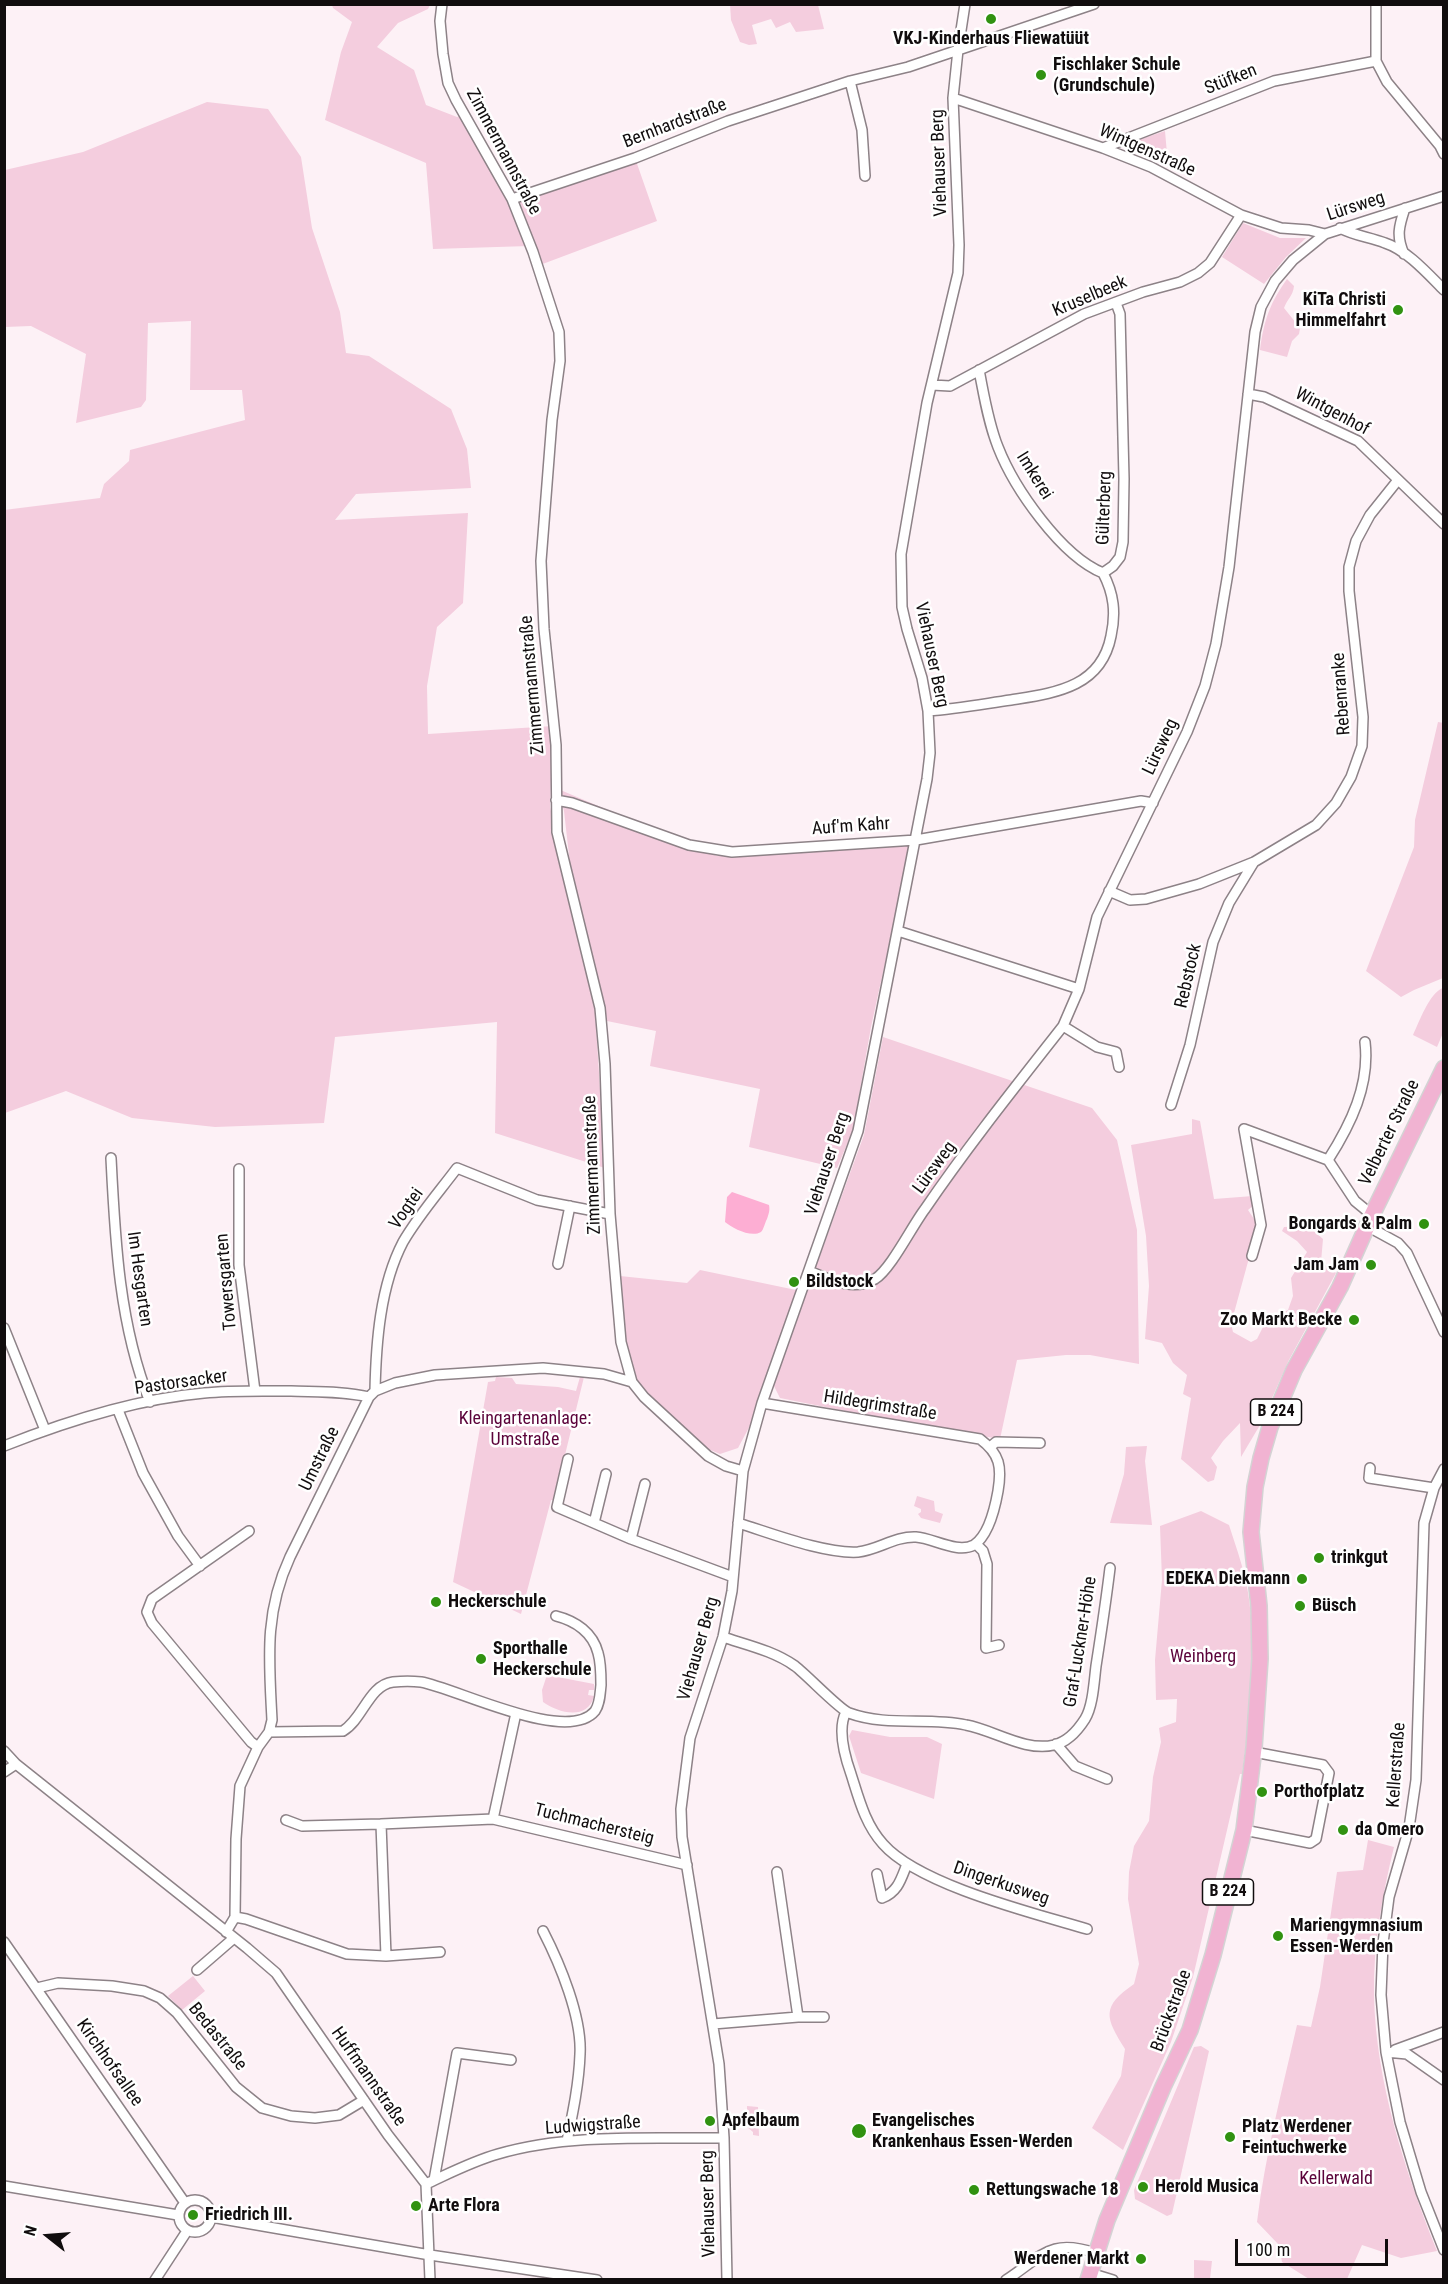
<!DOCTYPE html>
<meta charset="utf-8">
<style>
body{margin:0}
#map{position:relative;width:1448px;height:2284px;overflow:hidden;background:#fdf1f6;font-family:"Roboto Condensed",sans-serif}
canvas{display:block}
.frame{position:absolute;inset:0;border:6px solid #110d0e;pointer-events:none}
.north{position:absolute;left:18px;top:2206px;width:60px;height:60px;-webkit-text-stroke:4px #fff;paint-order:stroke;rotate:287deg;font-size:16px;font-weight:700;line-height:24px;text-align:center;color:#110d0e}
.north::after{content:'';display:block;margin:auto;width:21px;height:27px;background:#110d0e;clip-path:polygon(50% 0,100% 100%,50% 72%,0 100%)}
.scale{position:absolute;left:1235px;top:2239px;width:153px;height:27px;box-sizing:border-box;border:3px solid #110d0e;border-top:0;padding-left:8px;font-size:18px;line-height:21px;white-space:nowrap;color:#110d0e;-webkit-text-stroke:4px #fff;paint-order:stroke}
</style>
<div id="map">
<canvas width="1448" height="2284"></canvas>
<div class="frame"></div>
<div class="north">N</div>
<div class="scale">100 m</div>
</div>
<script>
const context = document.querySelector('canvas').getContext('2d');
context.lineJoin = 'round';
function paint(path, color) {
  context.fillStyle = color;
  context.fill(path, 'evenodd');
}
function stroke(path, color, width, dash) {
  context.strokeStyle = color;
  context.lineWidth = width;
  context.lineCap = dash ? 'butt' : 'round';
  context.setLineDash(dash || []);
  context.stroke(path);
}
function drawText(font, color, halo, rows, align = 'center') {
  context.font = font + ' "Roboto Condensed",sans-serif';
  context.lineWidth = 5;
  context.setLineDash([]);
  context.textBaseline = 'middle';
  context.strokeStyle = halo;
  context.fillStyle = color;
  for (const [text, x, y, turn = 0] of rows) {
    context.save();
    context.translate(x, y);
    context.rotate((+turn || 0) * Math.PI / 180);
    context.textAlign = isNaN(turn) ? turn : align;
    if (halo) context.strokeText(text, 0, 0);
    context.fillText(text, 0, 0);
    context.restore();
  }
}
const green = new Path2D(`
 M730,4L818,5L824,29L796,32L790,22L776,28L771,19L752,25L757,44L749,45L740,42L731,20Z
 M332,5H430L428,9L398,23L377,47L414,70L426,105L457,117L463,115L500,182L529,246L433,249L426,163L325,120L341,52L352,22L333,8Z
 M207,102L268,109L301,157L312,228L340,312L346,353L369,356L451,409L467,449L471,488L356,494L335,520L468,513L463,603L437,627L427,686L428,734L553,726L550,807L594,994L605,1168L495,1133L497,1022L335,1037L324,1123L215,1127L132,1118L66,1091L5,1113L4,510L100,498L104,484L129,461L130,450L245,420L242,390H190L191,321L148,323L146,400L141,407L76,423L86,354L31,326L5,327V170L83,152Z
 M1165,131L1168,165L1129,150L1127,146L1129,143Z
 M635,158L657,221L540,265L515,199Z
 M1243,223L1280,238H1306L1286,257L1264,284L1222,257Z
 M1287,279L1294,286C1293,296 1287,299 1284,308L1300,328L1299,334L1292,341L1287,357L1260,350C1264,320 1270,303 1287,279Z
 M1438,722L1444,723L1443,978L1414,990L1401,997L1366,971L1414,847L1415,820Z
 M558,789L717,856L911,844L871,1027L853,1130L837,1168L749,1147L760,1089L650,1066L656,1031L607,1021L570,864L564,811Z
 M1443,988V1033L1437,1047L1413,1035C1419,1022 1430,992 1443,988Z
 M883,1037L1092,1108L1117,1140L1137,1230L1139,1364L1090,1355H1066L1017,1360L1000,1439L905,1423L780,1398L773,1384L864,1135Z
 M1192,1119L1200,1121L1214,1199L1253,1196L1255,1204L1248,1210L1258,1225L1231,1324L1233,1332L1251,1342L1257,1339L1266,1321L1288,1310L1293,1296L1291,1278L1307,1252L1297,1241L1282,1231L1284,1227L1308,1226L1323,1239L1321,1262L1336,1273L1289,1360L1260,1425L1241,1457L1240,1423L1223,1441L1211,1458L1217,1467L1214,1480L1208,1482L1181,1459L1191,1398L1183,1394L1187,1375L1173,1363L1162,1343L1145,1339L1149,1286L1146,1236L1131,1145L1192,1134Z
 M700,1270L796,1290L753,1420L738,1448L720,1454L708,1449L636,1382L625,1341L620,1276L687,1283Z
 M496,1377L512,1378L516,1384L558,1387L576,1391L580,1377H584L554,1500H551L521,1614L453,1582L488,1382L495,1381Z
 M1147,1446L1145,1461L1152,1525L1110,1523L1124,1474L1126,1447Z
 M917,1496L934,1501L935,1511L943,1514L940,1523L921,1518L918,1514L921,1512V1509L914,1506Z
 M1201,1511L1229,1525C1235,1544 1242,1563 1246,1582C1258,1636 1250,1719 1242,1774H1240L1193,1977L1171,2042L1123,2150L1092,2128L1121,2076L1125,2049C1105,2017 1101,2007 1134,1984L1139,1964L1128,1899L1129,1872L1134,1846L1149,1821L1153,1777L1161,1742L1159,1728L1176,1722L1177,1699L1156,1700L1155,1660L1162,1580L1160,1526Z
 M547,1675L594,1684V1690H589L588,1695L594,1696C588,1721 558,1713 543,1702L542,1690Z
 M852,1730L890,1737H927L942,1744L934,1799L861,1773L849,1736Z
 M1368,1840L1394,1847C1382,1896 1373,1946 1374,1996C1376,2083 1405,2171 1437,2251L1401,2258L1362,2245L1347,2279H1309L1282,2262L1279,2245L1257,2222C1265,2156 1282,2090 1297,2025L1311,2027L1320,1987L1337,1872L1363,1870Z
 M193,1976L205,1991L182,2010L168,1996Z
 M1201,2046L1209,2051L1172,2214L1167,2216L1135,2199L1134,2190L1194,2047Z
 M747,2106L758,2107L759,2136L753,2135V2132L747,2127Z
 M1194,2260L1212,2261L1210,2279H1194Z`);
const water = new Path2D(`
 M732,1192L769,1205C770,1210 769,1213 767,1219C765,1222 764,1229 761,1232C751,1238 732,1228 725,1222L727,1197Z`);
const street = new Path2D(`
 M442,4L440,21L443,54L448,83L456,100L512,199L533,252L559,332L560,361L552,420L541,561L544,629L556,745L557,832L600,1008L605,1064L610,1214L621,1342L632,1382
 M1376,4V61L1387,82L1440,146L1444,154
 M850,81L862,130L865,176
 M953,98L1103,148L1151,167L1241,215L1281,228L1309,230L1325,234
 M1103,148L1274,81L1376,61
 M512,199L635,158L728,121L850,81L908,67L1094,4
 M1340,228C1355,236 1370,237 1385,243C1407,250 1428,274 1444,290
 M1404,254C1396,236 1399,226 1405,208
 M979,370C984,395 988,422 998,447C1014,488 1061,556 1103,573
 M932,385L950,386L1084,314L1143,292L1180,282L1198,273L1210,263L1241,215
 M1248,394L1264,397L1358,441L1444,524
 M928,711C956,709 983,704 1011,700C1054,693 1101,688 1111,636C1116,613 1114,594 1103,573L1113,566L1120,557L1123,542L1124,479L1120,314L1116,303
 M556,800L572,803L689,845L732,852L916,840L1141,801L1153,803
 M1109,891L1130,900L1146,899L1199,884L1254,862L1316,825L1336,803L1351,777L1362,746L1363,717L1349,591V567L1356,541L1370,515L1398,480
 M898,931L1079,989
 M1063,1026L1097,1047L1116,1052L1119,1067
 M1171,1105L1190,1045L1213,942L1229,903L1254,862
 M111,1158C115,1239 119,1325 150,1402
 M1328,1160C1351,1124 1370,1085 1365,1042
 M239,1169V1265L255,1391
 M1367,1226L1398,1243L1407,1253L1444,1332
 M1252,1256L1261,1225L1244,1129L1328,1160L1355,1201L1372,1215
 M558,1264L570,1206
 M809,1271C829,1279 853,1292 875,1279C891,1269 912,1226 925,1209C968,1146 1016,1086 1063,1026L1079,989L1097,917L1187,732L1205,686L1216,644L1229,567L1255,332L1261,307L1275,281L1293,260L1325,234L1444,196
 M4,1328L45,1430
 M375,1391C376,1343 380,1286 403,1242C418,1216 439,1192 457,1168L537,1200L610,1214
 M118,1410L143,1473L178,1536L200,1566
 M4,1446C67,1421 136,1399 204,1393C232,1390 262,1391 291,1391C317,1392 343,1391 369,1397
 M990,1447L996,1442L1040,1443
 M568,1459L557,1507L631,1539L733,1577
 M1370,1468L1369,1478L1434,1488
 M1444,1469L1434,1488L1424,1523L1416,1780L1409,1828L1389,1897L1383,1943L1381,1995L1386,2052L1400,2122L1421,2192L1444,2250
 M594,1523L606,1474
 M738,1523C771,1533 824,1554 858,1552C878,1550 895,1536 916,1537C933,1538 957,1554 974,1545C989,1535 995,1508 998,1491C1002,1467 1000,1454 980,1439L762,1403
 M249,1531L152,1599L147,1612L152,1623L251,1742L258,1747
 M631,1539L645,1484
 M976,1544L983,1551L987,1564L986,1648L999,1645
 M723,1637C747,1645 774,1651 795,1666C808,1676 839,1709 849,1713C887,1727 928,1717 966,1725C994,1730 1025,1752 1054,1745C1067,1742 1078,1730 1085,1719C1093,1706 1094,1682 1096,1666C1101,1634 1106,1601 1110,1568
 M846,1712C837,1729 845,1757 851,1774C859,1799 865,1824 883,1844C919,1885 1033,1913 1087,1929
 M269,1732L343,1731C363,1719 369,1685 393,1682C402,1681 413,1681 421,1682C456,1688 567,1745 595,1711C600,1704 600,1694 601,1685C601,1675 601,1663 598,1653C593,1633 576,1621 556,1616
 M1056,1744L1075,1766L1107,1779
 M4,1751L16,1764L247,1948L276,1973L388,2135L426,2184L430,2280
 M4,1772L16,1764
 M493,1819L516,1713
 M286,1820L302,1826L381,1824
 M1244,1830L1310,1843L1316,1839L1329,1773L1323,1765L1254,1752
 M777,1872L798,2017
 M877,1874L882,1898C898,1892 901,1879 907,1864
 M235,1917L246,1919L347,1954L386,1956L381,1824L493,1819L687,1865
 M543,1931C560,1964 582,2017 580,2054C579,2083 573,2112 567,2141
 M226,1932L235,1917L236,1839L240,1786L258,1747L269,1732L272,1720C269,1660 264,1613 290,1557L369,1397L375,1391L395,1383L435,1375L543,1368L604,1374L632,1382L644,1397L708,1456L726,1466L743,1471
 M4,1942L185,2203
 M386,1956L440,1952
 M197,1970L234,1938
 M37,1988L58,1983L112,1986L144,1991L160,1998L177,2013L236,2087L262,2108L291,2116L315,2118L339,2115L364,2100
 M713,2024L798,2017H824
 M1395,2050L1444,2032
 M1386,2052L1407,2054L1444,2080
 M434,2180L457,2053L511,2060
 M426,2184C450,2173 473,2161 498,2154C570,2133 650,2139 724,2138
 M4,2186L178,2215
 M179 2216a16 16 0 1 1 32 0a16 16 0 1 1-32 0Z
 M211,2217L430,2255L597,2280
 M1090,2273L1113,2280
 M155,2280L187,2231
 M727,2280L724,2138L719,2064L682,1837L681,1809L690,1738L723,1637L732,1591L743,1471L762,1403L858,1131L927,779L930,753L928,711L922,678L907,629L902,607L901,554L927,403L958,273L959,245L953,98L958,50L965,4
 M1006,2280C1043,2256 1049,2238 1096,2253`);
const primary = new Path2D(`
 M1088,2280L1107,2220L1163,2087L1190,2030L1213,1955L1244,1830L1254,1748L1260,1659L1259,1606L1251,1532L1255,1487L1261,1458L1270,1427L1294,1370L1340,1287L1372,1215L1444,1068`);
const markers = [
 [991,19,6,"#319211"],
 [1041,75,6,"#319211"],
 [1398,310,6,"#319211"],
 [1424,1224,6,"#319211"],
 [1371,1265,6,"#319211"],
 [794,1282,6,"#319211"],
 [1354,1320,6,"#319211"],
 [1319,1558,6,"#319211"],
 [1302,1579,6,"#319211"],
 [436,1602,6,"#319211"],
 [1300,1606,6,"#319211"],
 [481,1659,6,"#319211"],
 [1262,1792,6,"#319211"],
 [1343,1830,6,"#319211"],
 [1278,1936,6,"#319211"],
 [710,2121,6,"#319211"],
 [859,2131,8,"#319211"],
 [1230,2137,6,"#319211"],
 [1143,2187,6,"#319211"],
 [974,2190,6,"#319211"],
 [416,2206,6,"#319211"],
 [193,2215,6,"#319211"],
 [1141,2259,6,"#319211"]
];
const shields = [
 [1276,1412,51],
 [1228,1892,51]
];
const shieldNames = [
 ["B 224",1276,1412],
 ["B 224",1228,1892]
];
const poiNames = [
 ["VKJ-Kinderhaus Fliewatüüt",991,39,"center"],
 ["Fischlaker Schule",1053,65],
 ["(Grundschule)",1053,86],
 ["KiTa Christi",1386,300,"right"],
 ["Himmelfahrt",1386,321,"right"],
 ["Bongards & Palm",1412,1224,"right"],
 ["Jam Jam",1359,1265,"right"],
 ["Bildstock",806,1282],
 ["Zoo Markt Becke",1342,1320,"right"],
 ["trinkgut",1331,1558],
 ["EDEKA Diekmann",1290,1579,"right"],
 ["Heckerschule",448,1602],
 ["Büsch",1312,1606],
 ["Sporthalle",493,1649],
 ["Heckerschule",493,1670],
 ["Porthofplatz",1274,1792],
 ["da Omero",1355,1830],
 ["Mariengymnasium",1290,1926],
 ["Essen-Werden",1290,1947],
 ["Apfelbaum",722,2121],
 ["Evangelisches",872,2121],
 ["Krankenhaus Essen-Werden",872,2142],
 ["Platz Werdener",1242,2127],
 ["Feintuchwerke",1242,2148],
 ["Herold Musica",1155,2187],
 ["Rettungswache 18",986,2190],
 ["Arte Flora",428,2206],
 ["Friedrich III.",205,2215],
 ["Werdener Markt",1129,2259,"right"]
];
const streetNames = [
 ["Stüfken",1231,80,-22],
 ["Bernhardstraße",675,124,-21],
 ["Wintgenstraße",1147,151,24],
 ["Zimmermannstraße",503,152,62],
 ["Viehauser Berg",940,163,-92],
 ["Lürsweg",1356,207,-18],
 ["Kruselbeek",1090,297,-23],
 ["Wintgenhof",1332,412,28],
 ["Imkerei",1034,476,58],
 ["Gülterberg",1105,508,-88],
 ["Viehauser Berg",931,655,78],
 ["Zimmermannstraße",533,685,-95],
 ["Rebenranke",1342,694,-94],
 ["Lürsweg",1161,747,-65],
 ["Auf'm Kahr",851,827,-4],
 ["Rebstock",1189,976,-77],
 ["Velberter Straße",1390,1133,-64],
 ["Viehauser Berg",828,1164,-72],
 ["Zimmermannstraße",593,1165,-92],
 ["Lürsweg",935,1168,-54],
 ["Vogtei",407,1209,-55],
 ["Im Hesgarten",139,1279,82],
 ["Towersgarten",227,1282,-95],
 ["Pastorsacker",181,1383,-8],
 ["Hildegrimstraße",880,1406,9],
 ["Umstraße",320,1459,-64],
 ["Graf-Luckner-Höhe",1081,1642,-81],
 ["Viehauser Berg",699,1649,-74],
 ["Kellerstraße",1397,1765,-86],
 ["Tuchmachersteig",594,1825,14],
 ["Dingerkusweg",1001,1884,19],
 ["Brückstraße",1172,2011,-70],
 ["Bedastraße",217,2037,51],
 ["Kirchhofsallee",109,2063,55],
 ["Huffmannstraße",368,2077,55],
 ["Ludwigstraße",593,2126,-4],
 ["Viehauser Berg",709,2204,-91]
];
const parkNames = [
 ["Kleingartenanlage:",525,1419],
 ["Umstraße",525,1440],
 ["Weinberg",1203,1657],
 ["Kellerwald",1336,2179]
];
paint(green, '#f4cdde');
paint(water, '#fdaed3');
stroke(street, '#8d8287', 12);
stroke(primary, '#d4d3d4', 18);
stroke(street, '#fff', 9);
stroke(primary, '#f1b3d2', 15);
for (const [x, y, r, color] of markers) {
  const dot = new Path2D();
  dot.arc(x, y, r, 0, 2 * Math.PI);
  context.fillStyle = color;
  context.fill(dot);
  stroke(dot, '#fff', 2);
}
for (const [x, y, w] of shields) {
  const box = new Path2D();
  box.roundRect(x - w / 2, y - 13, w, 26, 4.5);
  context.fillStyle = '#fff';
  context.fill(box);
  stroke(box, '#110d0e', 1.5);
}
drawText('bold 16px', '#110d0e', null, shieldNames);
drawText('bold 18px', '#110d0e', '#fff', poiNames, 'left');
drawText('18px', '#110d0e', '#fff', streetNames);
drawText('18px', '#5b033a', '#fff', parkNames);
</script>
